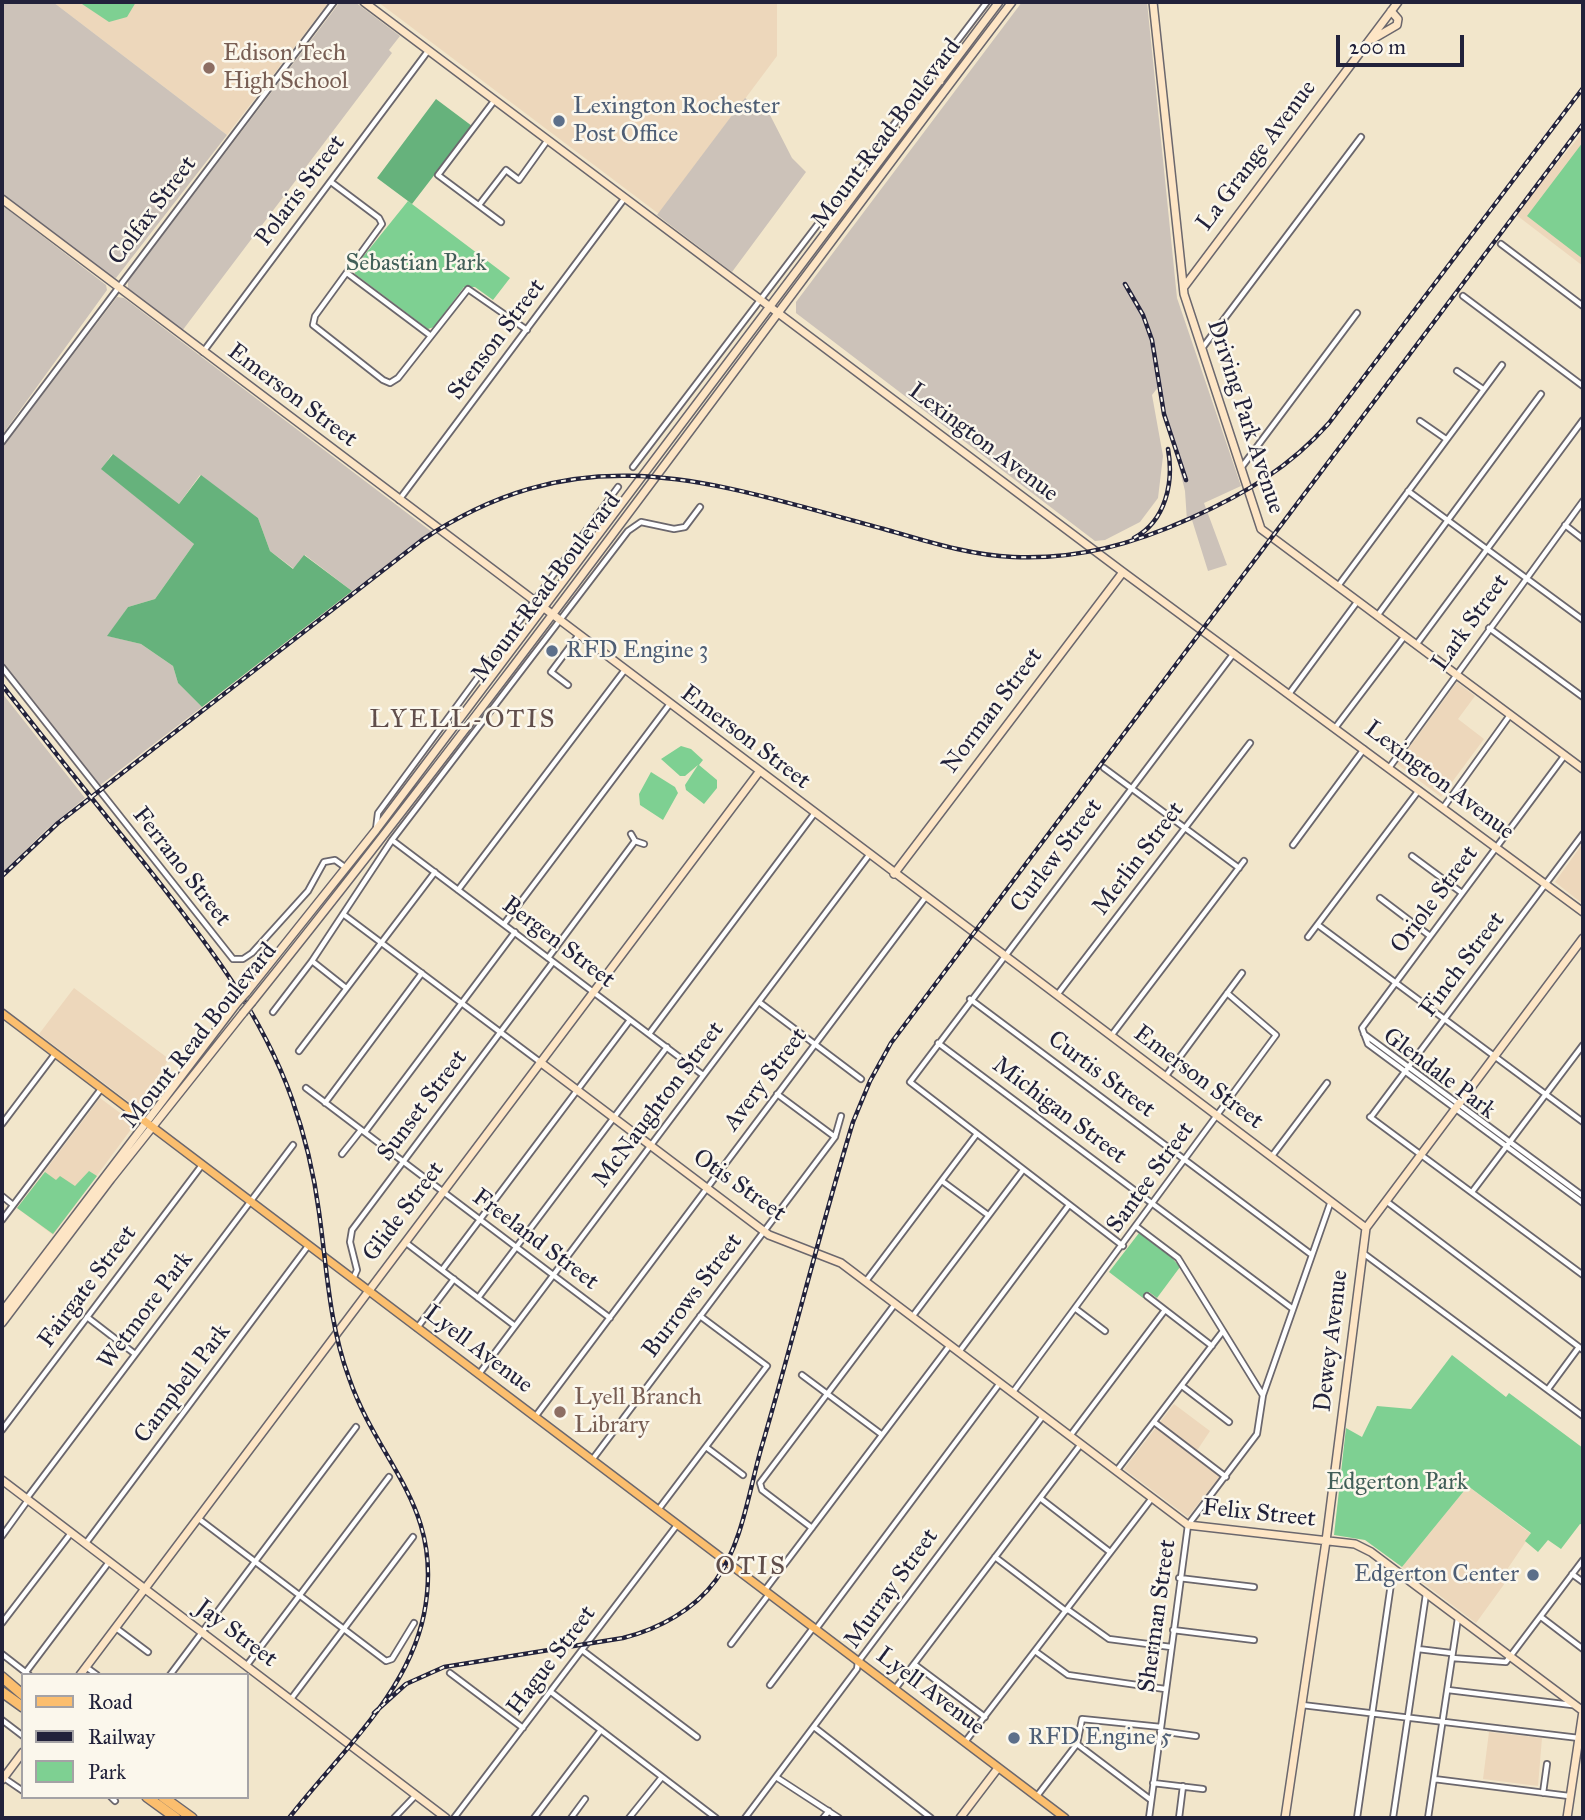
<!DOCTYPE html>
<style>
body{margin:0}
#map{position:relative;width:1585px;height:1820px;overflow:hidden;background:#f2e6cb;font-family:"IM FELL Great Primer",serif}
canvas{display:block}
.frame{position:absolute;inset:0;border:4px solid #22223b;pointer-events:none}
.legend{position:absolute;left:21px;top:1673px;width:228px;height:126px;box-sizing:border-box;background:#fbf7ec;border:2px solid #a4a2a5;margin:0;padding:9px 12px;list-style:none;font-size:21px;color:#22223b}
.legend li{display:flex;align-items:center;gap:14px;height:35px}
.legend b{width:35px;border:2px solid #a4a2a5}
.scale{position:absolute;left:1336px;top:35px;width:128px;height:32px;box-sizing:border-box;border:4px solid #22223b;border-top:0;padding-left:9px;font-size:21px;line-height:24px;white-space:nowrap;color:#22223b;-webkit-text-stroke:5px #fbf7ec;paint-order:stroke}
</style>
<div id="map">
<canvas width="1585" height="1820"></canvas>
<div class="frame"></div>
<ul class="legend">
<li><b style="height:9px;background:#fbbe6e"></b>Road</li>
<li><b style="height:9px;background:#22223b"></b>Railway</li>
<li><b style="height:19px;background:#7ed092"></b>Park</li>
</ul>
<div class="scale">200 m</div>
</div>
<script>
const context = document.querySelector('canvas').getContext('2d');
context.lineJoin = 'round';
function paint(path, color) {
  context.fillStyle = color;
  context.fill(path, 'evenodd');
}
function stroke(path, color, width, dash) {
  context.strokeStyle = color;
  context.lineWidth = width;
  context.lineCap = dash ? 'butt' : 'round';
  context.setLineDash(dash || []);
  context.stroke(path);
}
function drawText(font, color, halo, rows, align = 'center') {
  context.font = font + ' "IM FELL Great Primer",serif';
  context.lineWidth = 5;
  context.setLineDash([]);
  context.textBaseline = 'middle';
  context.strokeStyle = halo;
  context.fillStyle = color;
  for (const [text, x, y, turn = 0] of rows) {
    context.save();
    context.translate(x, y);
    context.rotate((+turn || 0) * Math.PI / 180);
    context.textAlign = isNaN(turn) ? turn : align;
    if (halo) context.strokeText(text, 0, 0);
    context.fillText(text, 0, 0);
    context.restore();
  }
}
const built = new Path2D(`
 M53,2H329L227,135Z
 M378,2H777V56L659,214Z
 M1583,132V266L1515,214Z
 M1457,682L1475,696L1458,719L1484,739L1441,797L1397,764Z
 M1583,843V904L1555,882Z
 M74,988L169,1059L139,1105H133L39,1034Z
 M100,1098L135,1124L53,1235L17,1208Z
 M1174,1404L1210,1431L1194,1455L1220,1476L1188,1517L1124,1469Z
 M1468,1486L1531,1534L1504,1574L1505,1583L1476,1623L1402,1567Z
 M1489,1732L1542,1738L1538,1786L1483,1779Z`);
const industrial = new Path2D(`
 M2,2H53L227,135L116,278L108,275L2,194Z
 M340,2H355L400,36L389,50L392,53L182,331L128,290V281Z
 M1022,2H1147L1177,298L1241,486L1204,503L1227,565L1208,571L1192,520L1187,521L1185,491L1159,386L1152,395L1163,456L1158,498L1140,522L1105,540L1095,541L796,313V302Z
 M745,98L770,115L792,158L806,172L732,272L657,215Z
 M2,205L106,285L107,290L2,435Z
 M117,297L124,298L432,532L352,591L305,555L294,569L270,551L258,518L200,475L179,504L112,454L102,469L194,544L155,599L128,607L108,636L141,644L173,666L178,683L202,707L99,786L2,662V448Z
 M2,693L85,798L46,830L2,873Z`);
const green = new Path2D(`
 M79,2H136L127,17L109,22Z
 M1583,142V259L1527,216Z
 M408,201L510,278L493,300L475,287H464L434,327L428,329L355,274L354,268Z
 M681,746L691,749L703,760L699,765L717,780V788L704,804L686,790L685,785L698,765L685,776H680L661,759Z
 M651,772L675,787L678,793L663,820L640,805L639,794Z
 M89,1171L97,1176L53,1234L17,1208L45,1172L56,1180L60,1176L75,1186Z
 M1139,1233L1172,1258L1180,1267L1157,1298L1149,1292L1143,1298L1109,1272Z
 M1452,1355L1506,1397L1509,1393L1583,1448V1525L1580,1524L1561,1549L1548,1540L1538,1552L1525,1541L1531,1533L1468,1486L1402,1567L1365,1540L1334,1535L1346,1428L1362,1437L1377,1406L1411,1409Z`);
const forest = new Path2D(`
 M436,99L472,126L412,204L377,178Z
 M113,454L179,504L201,475L258,518L270,551L293,569L304,555L352,591L202,707L178,683L173,666L141,644L107,636L128,607L155,599L194,544L101,469Z`);
const street = new Path2D(`
 M494,101L438,175L501,222
 M331,182L379,218L382,224L315,316L313,325L383,380L390,383L398,378L468,289L527,330
 M479,205L506,170L519,180L547,141
 M1501,244L1583,306
 M347,273L431,336
 M1463,296L1583,386
 M1203,347L1361,137
 M203,352L428,51
 M1457,371L1483,389
 M1420,421L1446,439
 M2,442L334,2
 M633,467L987,2
 M1241,468L1357,313
 M1408,491L1583,620
 M399,500L624,199
 M1565,525L1583,539
 M1338,586L1502,365
 M1377,616L1541,394
 M1489,628L1583,697
 M1416,645L1583,420
 M2,667L233,959H243L252,953L308,891L324,862L335,860L346,868
 M568,685L551,672L578,636
 M1289,694L1357,602
 M1335,728L1404,637
 M1565,755L1362,1028L1368,1044L1583,1203
 M1104,768L1239,868
 M1389,768L1583,501
 M1443,808L1510,715
 M376,829L378,813L618,487
 M631,834L635,841L644,844
 M392,840L703,1075
 M1293,845L1364,749
 M1412,856L1462,893
 M458,890L624,671
 M1380,898L1430,936
 M343,914L540,1062
 M504,924L669,705
 M1318,925L1583,1122
 M1308,937L1419,790
 M548,958L635,841
 M312,961L346,988
 M1057,995L1250,743
 M970,999L1312,1255
 M759,1002L861,1079
 M273,1012L312,961L392,840L628,531L641,522L674,529L685,527L700,507
 M649,1034L814,814
 M1364,1034L1583,1196
 M1111,1036L1244,861
 M938,1043L1293,1309
 M299,1051L435,872
 M1165,1077L1242,973
 M306,1088L610,1318
 M777,1094L835,1137
 M325,1103L422,973
 M1370,1117L1583,1275
 M1371,1117L1583,834
 M2,1124L55,1054
 M365,1132L515,932
 M342,1154L361,1130
 M1272,1156L1327,1083
 M942,1181L988,1215
 M1472,1192L1583,1045
 M2,1196L13,1205
 M1386,1201L1583,1350
 M2,1220L101,1089
 M1137,1227L1178,1258L1262,1394
 M405,1242L515,1326
 M1123,1246L910,1082L1234,653
 M1363,1253L1583,1416
 M442,1270L630,1020
 M353,1279L357,1270L350,1242L352,1230L553,962
 M866,1281L976,1135
 M1147,1296L1212,1346
 M478,1298L667,1047
 M1076,1309L1105,1331
 M87,1317L135,1354
 M912,1317L1023,1170
 M417,1328L454,1279
 M959,1352L1069,1205
 M479,1374L869,855
 M802,1375L881,1434
 M1182,1386L1229,1422
 M1548,1389L1579,1347
 M1013,1392L1276,1035L1227,993
 M535,1417L925,898
 M1154,1422L1226,1477
 M2,1430L202,1165
 M1070,1436L1165,1310
 M706,1447L743,1475
 M592,1460L835,1137L841,1116
 M1117,1470L1223,1331
 M27,1498L293,1145
 M1040,1498L1110,1552
 M658,1510L767,1366L700,1316
 M199,1519L386,1661L392,1659L414,1623
 M812,1528L762,1490L760,1483L895,1304
 M2,1536L28,1500
 M86,1543L308,1246
 M995,1557L1066,1611
 M1572,1574L1583,1582
 M1179,1578L1254,1587
 M765,1590L950,1345
 M1067,1609L1109,1639L1171,1647
 M1541,1617L1583,1649
 M2,1623L71,1533
 M116,1628L148,1652
 M816,1629L1000,1383
 M1173,1630L1254,1640
 M731,1644L769,1594
 M1418,1649L1451,1653
 M582,1650L697,1737
 M1035,1651L1068,1675L1165,1689
 M2,1654L29,1675
 M1452,1658L1506,1662L1583,1560
 M914,1664L985,1717
 M247,1665L389,1477
 M86,1667L97,1675
 M26,1672L109,1562
 M450,1673L523,1728
 M170,1675L356,1427
 M770,1685L813,1628
 M895,1689L1081,1444
 M1448,1690L1572,1705
 M551,1692L716,1818
 M291,1699L413,1537
 M1302,1705L1579,1738
 M2,1720L23,1736
 M814,1727L931,1818
 M1160,1731L1196,1736
 M965,1742L1152,1498
 M1077,1744L1151,1800
 M776,1777L839,1818
 M4,1778L23,1791
 M1434,1779L1569,1796
 M1153,1783L1203,1789
 M1543,1793L1547,1764
 M1037,1796L1077,1744L1082,1719L1161,1727
 M111,1797L115,1801
 M394,1818L416,1795
 M454,1818L677,1525
 M534,1818L601,1730
 M571,1818L585,1799
 M629,1818L662,1777
 M745,1818L857,1669L858,1662L1043,1416
 M823,1818L829,1811
 M1149,1818L1188,1525L1257,1434L1263,1395L1331,1201
 M1179,1818L1183,1786
 M1357,1818L1393,1570
 M1393,1818L1426,1594
 M1428,1818L1458,1618`);
const secondary = new Path2D(`
 M364,2L1123,572L1583,912
 M1153,2L1184,294L1261,529L1583,769
 M1373,39L1397,25L1398,19L1391,11
 M939,64L940,81
 M2,199L1366,1228
 M1184,287L1398,2
 M894,874L1123,572
 M246,993L376,830L999,2
 M252,1002C514,676 758,335 1012,2
 M540,1062L769,1235L841,1263L1188,1525L1355,1544L1371,1552L1583,1711L1567,1818
 M2,1312L237,1003
 M2,1323L111,1179L243,1013
 M2,1480L446,1818
 M80,1675L759,772
 M2,1780L23,1752
 M960,1818L998,1768
 M1285,1818L1326,1541L1366,1228L1583,938`);
const primary = new Path2D(`
 M2,1013L1065,1818`);
const highway = new Path2D(`
 M2,1677L23,1695
 M2,1692L23,1707
 M147,1797L176,1818
 M163,1797L192,1818`);
const rail = new Path2D(`
 M1125,284L1143,315L1152,340L1164,414L1186,480
 M1134,538C1166,521 1174,482 1168,449
 M2,685C49,745 96,804 144,863C202,937 260,1009 292,1099C305,1136 314,1174 319,1212C327,1269 329,1324 349,1378C380,1467 445,1507 424,1614C408,1694 337,1756 289,1818
 M2,876L58,823L422,540C585,432 712,483 884,529C926,541 968,555 1013,557C1077,560 1133,544 1191,518C1245,494 1290,467 1329,423L1583,88
 M374,1713L406,1684L444,1667L623,1638C659,1629 694,1610 716,1580C742,1544 749,1491 761,1449C793,1341 820,1230 853,1122L870,1081L891,1043L1583,124`);
const secondaryBridge = new Path2D(`
 M237,1003L246,993
 M243,1013L252,1002`);
const markers = [
 [209,68,7,"#8d6e63"],
 [559,121,7,"#5c6f8a"],
 [552,651,7,"#5c6f8a"],
 [560,1412,7,"#8d6e63"],
 [1533,1575,7,"#5c6f8a"],
 [1014,1738,7,"#5c6f8a"]
];
const educationNames = [
 ["Edison Tech",223,54],
 ["High School",223,82],
 ["Lyell Branch",574,1398],
 ["Library",574,1426]
];
const serviceNames = [
 ["Lexington Rochester",573,107],
 ["Post Office",573,135],
 ["RFD Engine 3",566,651],
 ["Edgerton Center",1519,1575,"right"],
 ["RFD Engine 5",1028,1738]
];
const streetNames = [
 ["Mount Read Boulevard",887,134,-53],
 ["La Grange Avenue",1257,156,-53],
 ["Polaris Street",301,191,-53],
 ["Colfax Street",153,211,-53],
 ["Stenson Street",497,340,-53],
 ["Emerson Street",292,396,37],
 ["Driving Park Avenue",1245,417,72],
 ["Lexington Avenue",983,443,37],
 ["Mount Read Boulevard",547,588,-53],
 ["Lark Street",1471,623,-54],
 ["Norman Street",993,711,-53],
 ["Emerson Street",745,738,37],
 ["Lexington Avenue",1439,781,37],
 ["Curlew Street",1057,856,-53],
 ["Merlin Street",1139,859,-53],
 ["Ferrano Street",181,867,52],
 ["Oriole Street",1435,900,-53],
 ["Bergen Street",558,943,37],
 ["Finch Street",1463,965,-53],
 ["Mount Read Boulevard",200,1036,-51],
 ["Glendale Park",1439,1074,37],
 ["Curtis Street",1101,1075,37],
 ["Emerson Street",1198,1078,37],
 ["Avery Street",766,1080,-53],
 ["McNaughton Street",659,1105,-53],
 ["Sunset Street",423,1106,-53],
 ["Michigan Street",1059,1111,37],
 ["Santee Street",1151,1178,-54],
 ["Otis Street",739,1186,35],
 ["Glide Street",404,1212,-53],
 ["Freeland Street",535,1240,37],
 ["Fairgate Street",88,1287,-53],
 ["Burrows Street",693,1296,-53],
 ["Wetmore Park",146,1311,-53],
 ["Dewey Avenue",1332,1341,-83],
 ["Lyell Avenue",478,1350,37],
 ["Campbell Park",183,1384,-53],
 ["Felix Street",1259,1514,6],
 ["Murray Street",892,1589,-54],
 ["Sherman Street",1158,1616,-82],
 ["Jay Street",236,1634,37],
 ["Hague Street",552,1661,-53],
 ["Lyell Avenue",930,1692,37]
];
const parkNames = [
 ["Sebastian Park",416,264],
 ["Edgerton Park",1397,1483]
];
const neighbourhoodNames = [
 ["LYELL-OTIS",463,721],
 ["OTIS",751,1568]
];
paint(built, '#edd7bb');
paint(industrial, '#ccc2b9');
paint(green, '#7ed092');
paint(forest, '#66b27c');
stroke(street, '#6b676d', 8);
stroke(secondary, '#6b676d', 10);
stroke(primary, '#6b676d', 10);
stroke(highway, '#6b676d', 12);
stroke(street, '#fff', 4.5);
stroke(secondary, '#fde5c5', 7);
stroke(primary, '#fbbe6e', 7);
stroke(highway, '#fbbe6e', 9);
stroke(rail, '#22223b', 4.5);
stroke(rail, '#fbf7ec', 2, [5]);
stroke(secondaryBridge, '#6b676d', 10, []);
stroke(secondaryBridge, '#fde5c5', 7);
for (const [x, y, r, color] of markers) {
  const dot = new Path2D();
  dot.arc(x, y, r, 0, 2 * Math.PI);
  context.fillStyle = color;
  context.fill(dot);
  stroke(dot, '#fbf7ec', 2.5);
}
drawText('24px', '#785e54', '#fbf7ec', educationNames, 'left');
drawText('24px', '#4e5e75', '#fbf7ec', serviceNames, 'left');
drawText('24px', '#22223b', '#fbf7ec', streetNames);
drawText('24px', '#425f59', '#fbf7ec', parkNames);
context.letterSpacing = '2px';
drawText('26px', '#604e4b', '#fbf7ec', neighbourhoodNames);
context.letterSpacing = '0px';
</script>
